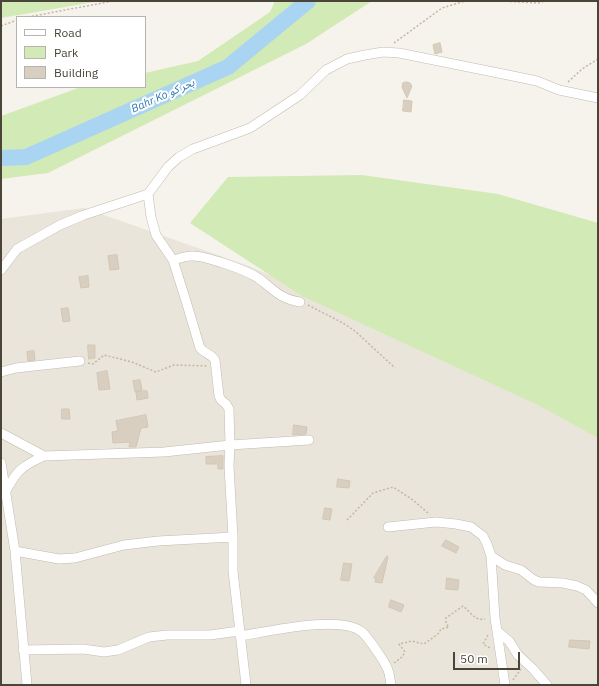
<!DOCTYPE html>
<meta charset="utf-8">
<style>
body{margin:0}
#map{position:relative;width:599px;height:686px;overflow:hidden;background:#f6f3ec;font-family:"IBM Plex Sans",sans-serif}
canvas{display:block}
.frame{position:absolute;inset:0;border:2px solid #4b4439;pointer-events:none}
.legend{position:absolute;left:16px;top:16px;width:130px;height:72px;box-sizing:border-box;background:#fff;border:1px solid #b7b4b0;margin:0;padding:5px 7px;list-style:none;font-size:12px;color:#4b4439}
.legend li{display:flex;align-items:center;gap:8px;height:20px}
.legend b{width:20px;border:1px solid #b7b4b0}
.scale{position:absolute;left:453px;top:652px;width:67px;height:18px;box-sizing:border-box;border:2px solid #4b4439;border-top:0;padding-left:5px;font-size:12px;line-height:14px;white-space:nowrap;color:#4b4439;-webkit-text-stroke:3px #fff;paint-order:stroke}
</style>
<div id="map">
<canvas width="599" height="686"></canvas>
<div class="frame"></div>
<ul class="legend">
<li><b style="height:5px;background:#fff"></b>Road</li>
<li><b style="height:11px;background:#d2eab5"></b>Park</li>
<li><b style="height:11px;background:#d8cfc1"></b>Building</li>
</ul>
<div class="scale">50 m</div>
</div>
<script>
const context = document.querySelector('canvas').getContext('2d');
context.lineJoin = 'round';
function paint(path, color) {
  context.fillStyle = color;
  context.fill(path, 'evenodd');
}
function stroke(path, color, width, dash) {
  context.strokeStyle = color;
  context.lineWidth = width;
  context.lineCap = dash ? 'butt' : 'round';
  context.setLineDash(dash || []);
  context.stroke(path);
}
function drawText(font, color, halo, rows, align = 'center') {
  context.font = font + ' "IBM Plex Sans","Noto Sans Arabic",sans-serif';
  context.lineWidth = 4;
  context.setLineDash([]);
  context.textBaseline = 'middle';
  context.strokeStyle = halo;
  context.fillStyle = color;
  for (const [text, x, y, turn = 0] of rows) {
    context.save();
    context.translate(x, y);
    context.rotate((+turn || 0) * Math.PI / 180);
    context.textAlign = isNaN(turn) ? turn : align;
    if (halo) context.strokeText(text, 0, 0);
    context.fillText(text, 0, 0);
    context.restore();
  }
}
const residential = new Path2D(`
 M84,208L249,266L598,417V685H1V219Z`);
const green = new Path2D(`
 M1,1H100L1,18Z
 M275,1H372L306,44L48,173L1,179V116L81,87H145V73L198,61L270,12Z
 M362,175L498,194L598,223V438L538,405L302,296L190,223L228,177Z`);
const river = new Path2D(`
 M1,158L26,157L228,67L308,1`);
const building = new Path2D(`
 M440,43L442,52L435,54L433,45Z
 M407,82L410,83L412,86L407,98L402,87L403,83Z
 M404,100L412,101L411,112L403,111Z
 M117,255L119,269L110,270L108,256Z
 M88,276L89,287L81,288L79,277Z
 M68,308L70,321L63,322L61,309Z
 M88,345H95V358L89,359Z
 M34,351L35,360L28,361L27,352Z
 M107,371L110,389L99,390L97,373Z
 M140,380L142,390L135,392L133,381Z
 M147,391L148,398L137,400L136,392Z
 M62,409H69L70,419H62Z
 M146,415L148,427L141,428L136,447H129L130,442L113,443L112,432L118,431L116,421Z
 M294,425L307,427L306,434L293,435Z
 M223,456V469H218V464H206V457Z
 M338,479L350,481L349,488L337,487Z
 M325,508L332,509L330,520L323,519Z
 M446,540L459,547L456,553L442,546Z
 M387,556L388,557L382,583L375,582L376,579L374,578Z
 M344,563L352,564L349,581L341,580Z
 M447,578L459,580L458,590L446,589Z
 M391,600L404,605L401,612L389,607Z
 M570,640L590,641L589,649L569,647Z`);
const path = new Path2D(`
 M502,1L538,3L545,1
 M28,17L113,1
 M1,26L17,20
 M394,43L442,8L465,1
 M568,82L582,69L598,59
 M308,305L343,323L355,331L395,368
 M88,363L93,364L104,355L132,362L156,372L174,365L207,366
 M347,520L373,493L393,487L413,500L429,514
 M488,635L483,644L490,648
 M394,663L402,657L405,652L399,644L412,641L424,644L438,634L441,629L449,627L446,624V618L463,606C471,612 474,621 485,619
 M513,680L521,669`);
const minor = new Path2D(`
 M148,194L151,217L156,235L173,260L186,301L200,348C204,353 211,354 215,360L219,396L221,400L226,404L229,409L230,445L229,466L233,537V571L246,685
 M173,260C178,259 185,256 191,256C204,255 246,270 258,278C275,290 278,298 300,302
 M1,270L17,249L60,225L84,215L148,194L168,167L179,157L193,149L250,128L300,95L326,70L347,59L365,55L383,52L399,53L508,75L537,81L559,90L598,98
 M1,372L16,368L80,361
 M1,433L44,456
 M1,463L15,551L27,685
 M6,491C17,470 22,466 44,456L164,452L230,445L309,440
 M388,527L436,522L456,524L471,527L483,536L487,544L491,556L495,618L505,685
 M15,551L59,559L75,558L124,545L158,541L233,537
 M491,556L505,565L521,570L534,580L539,582L563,583L577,586L586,590L598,603
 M497,631L509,641L518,655L533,669L547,685
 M240,636C266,632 341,614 362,632C368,637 385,662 388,670C390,675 390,680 391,685
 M23,650L83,649L104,652L118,650L149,637L167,635H210L239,631`);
const waterNames = [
 ["Bahr Ko بحر كو",163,96,-24]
];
paint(residential, '#eae5da');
paint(green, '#d2eab5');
stroke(river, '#a9d4f2', 16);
paint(building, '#d8cfc1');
stroke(building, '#d3c7b4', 1);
stroke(minor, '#c2bbae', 10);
stroke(path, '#c4b79f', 1.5, [2, 2]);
stroke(minor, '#fff', 9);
drawText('italic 11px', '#2e7ab2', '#fff', waterNames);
</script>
